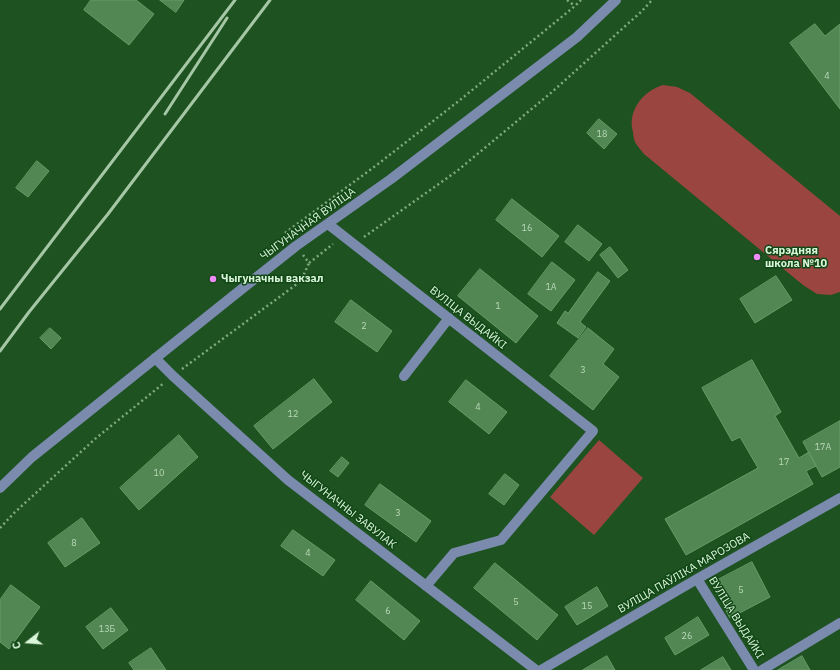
<!DOCTYPE html>
<meta charset="utf-8">
<style>
body{margin:0}
#map{position:relative;width:840px;height:670px;overflow:hidden;background:#1e5221;font-family:"IBM Plex Sans",sans-serif}
canvas{display:block}
.north{position:absolute;left:8px;top:622px;width:40px;height:40px;-webkit-text-stroke:3px #114716;paint-order:stroke;rotate:253deg;font-size:11px;font-weight:700;line-height:16px;text-align:center;color:#daf6da}
.north::after{content:'';display:block;margin:auto;width:14px;height:18px;background:#daf6da;clip-path:polygon(50% 0,100% 100%,50% 72%,0 100%)}
</style>
<div id="map">
<canvas width="840" height="670"></canvas>
<div class="north">С</div>
</div>
<script>
const context = document.querySelector('canvas').getContext('2d');
context.lineJoin = 'round';
function paint(path, color) {
  context.fillStyle = color;
  context.fill(path, 'evenodd');
}
function stroke(path, color, width, dash) {
  context.strokeStyle = color;
  context.lineWidth = width;
  context.lineCap = dash ? 'butt' : 'round';
  context.setLineDash(dash || []);
  context.stroke(path);
}
function drawText(font, color, halo, rows, align = 'center') {
  context.font = font + ' "IBM Plex Sans",sans-serif';
  context.lineWidth = 3;
  context.setLineDash([]);
  context.textBaseline = 'middle';
  context.strokeStyle = halo;
  context.fillStyle = color;
  for (const [text, x, y, turn = 0] of rows) {
    context.save();
    context.translate(x, y);
    context.rotate((+turn || 0) * Math.PI / 180);
    context.textAlign = isNaN(turn) ? turn : align;
    if (halo) context.strokeText(text, 0, 0);
    context.fillText(text, 0, 0);
    context.restore();
  }
}
const green = new Path2D(`
 M663,85L677,87L690,93L840,216V292L831,295L817,294L803,285L644,154C641,150 637,146 635,142C634,139 633,135 633,132C627,111 643,91 663,85Z
 M599,440L643,478L594,535L550,497Z`);
const building = new Path2D(`
 M91,0H136L154,14L129,45L84,10Z
 M160,0H184L176,12Z
 M815,24L825,36L840,24V109L790,43Z
 M599,119L617,134L604,149L587,133Z
 M37,161L49,171L28,197L16,188Z
 M512,199L559,236L542,257L496,220Z
 M578,225L602,244L589,261L565,242Z
 M610,247L628,270L618,278L600,255Z
 M552,262L575,280L551,311L528,294Z
 M480,269L538,316L516,343L458,296Z
 M598,272L610,281L580,322L586,327L578,338L557,323L565,311L568,313Z
 M776,276L792,300L755,323L740,299Z
 M351,300L392,331L377,352L335,322Z
 M50,328L61,338L51,349L40,338Z
 M588,328L614,349L603,364L619,377L593,410L550,376Z
 M752,360L781,412L775,416L799,458L809,452L816,466L806,471L813,484L686,555L665,519L758,468L740,437L732,441L702,388Z
 M314,379L332,402L273,449L254,426Z
 M466,380L507,412L489,434L449,402Z
 M840,421V467L822,477L803,442Z
 M179,435L198,457L139,510L120,488Z
 M342,457L349,463L338,477L330,471Z
 M505,474L519,485L504,505L489,494Z
 M380,484L431,521L416,542L365,505Z
 M82,518L100,543L65,567L48,543Z
 M293,530L335,560L323,576L281,546Z
 M752,562L770,597L730,618L712,583Z
 M495,563L558,615L537,640L474,588Z
 M371,581L420,621L404,640L356,600Z
 M11,585L40,607L9,649L0,642V600Z
 M597,587L608,606L577,625L565,607Z
 M111,608L128,630L103,649L86,627Z
 M698,617L709,635L675,655L665,638Z
 M151,648L166,670H134L129,663Z
 M607,656L615,670H583Z
 M802,656L810,670H778Z
 M723,657L731,670H701Z`);
const path = new Path2D(`
 M567,0L575,6
 M288,237L285,233L378,164L460,100L575,6L581,0
 M364,237L457,171L552,92L642,11L652,0
 M303,255L309,263L333,244
 M182,369L301,281L309,263
 M0,528L14,513L95,439L164,383`);
const minor = new Path2D(`
 M328,224L593,431L501,540L454,553L426,586
 M155,358L173,376L288,480L536,670
 M404,376L449,318
 M0,488L32,457L233,296L296,246L391,179L577,37L616,0
 M697,579L754,670
 M541,670L697,579L840,498
 M762,670L840,623`);
const rail = new Path2D(`
 M165,114L227,18
 M0,309L235,0
 M0,351L29,312L108,214L270,0`);
const markers = [
 [757,257,4,"#ef8bf6"],
 [213,279,4,"#ef8bf6"]
];
const numberNames = [
 ["4",827,76],
 ["18",602,134],
 ["16",527,228],
 ["1А",551,287],
 ["1",498,306],
 ["2",364,326],
 ["3",583,370],
 ["4",478,407],
 ["12",293,414],
 ["17А",823,447],
 ["17",784,462],
 ["10",159,473],
 ["3",398,513],
 ["8",74,543],
 ["4",308,553],
 ["5",741,590],
 ["5",516,602],
 ["15",587,606],
 ["6",388,611],
 ["13Б",107,629],
 ["26",687,636]
];
const streetNames = [
 ["ЧЫГУНАЧНАЯ ВУЛІЦА",308,224,-36],
 ["ВУЛІЦА ВЫДАЙКІ",468,318,38],
 ["ЧЫГУНАЧНЫ ЗАВУЛАК",348,510,38],
 ["ВУЛІЦА ПАЎЛІКА МАРОЗОВА",684,573,-30],
 ["ВУЛІЦА ВЫДАЙКІ",736,618,58]
];
const poiNames = [
 ["Сярэдняя",765,251],
 ["школа №10",765,264],
 ["Чыгуначны вакзал",221,279]
];
paint(green, '#9b4541');
paint(building, '#528653');
stroke(building, '#679c68', 1);
stroke(path, '#81a983', 2.5, [2, 3]);
stroke(minor, '#7a8bae', 10);
stroke(rail, '#a5c7a5', 3);
for (const [x, y, r, color] of markers) {
  const dot = new Path2D();
  dot.arc(x, y, r, 0, 2 * Math.PI);
  context.fillStyle = color;
  context.fill(dot);
  stroke(dot, '#114716', 1.5);
}
drawText('9px', '#b8dab8', null, numberNames);
drawText('11px', '#daf6da', '#114716', streetNames);
drawText('bold 11px', '#daf6da', '#114716', poiNames, 'left');
</script>
